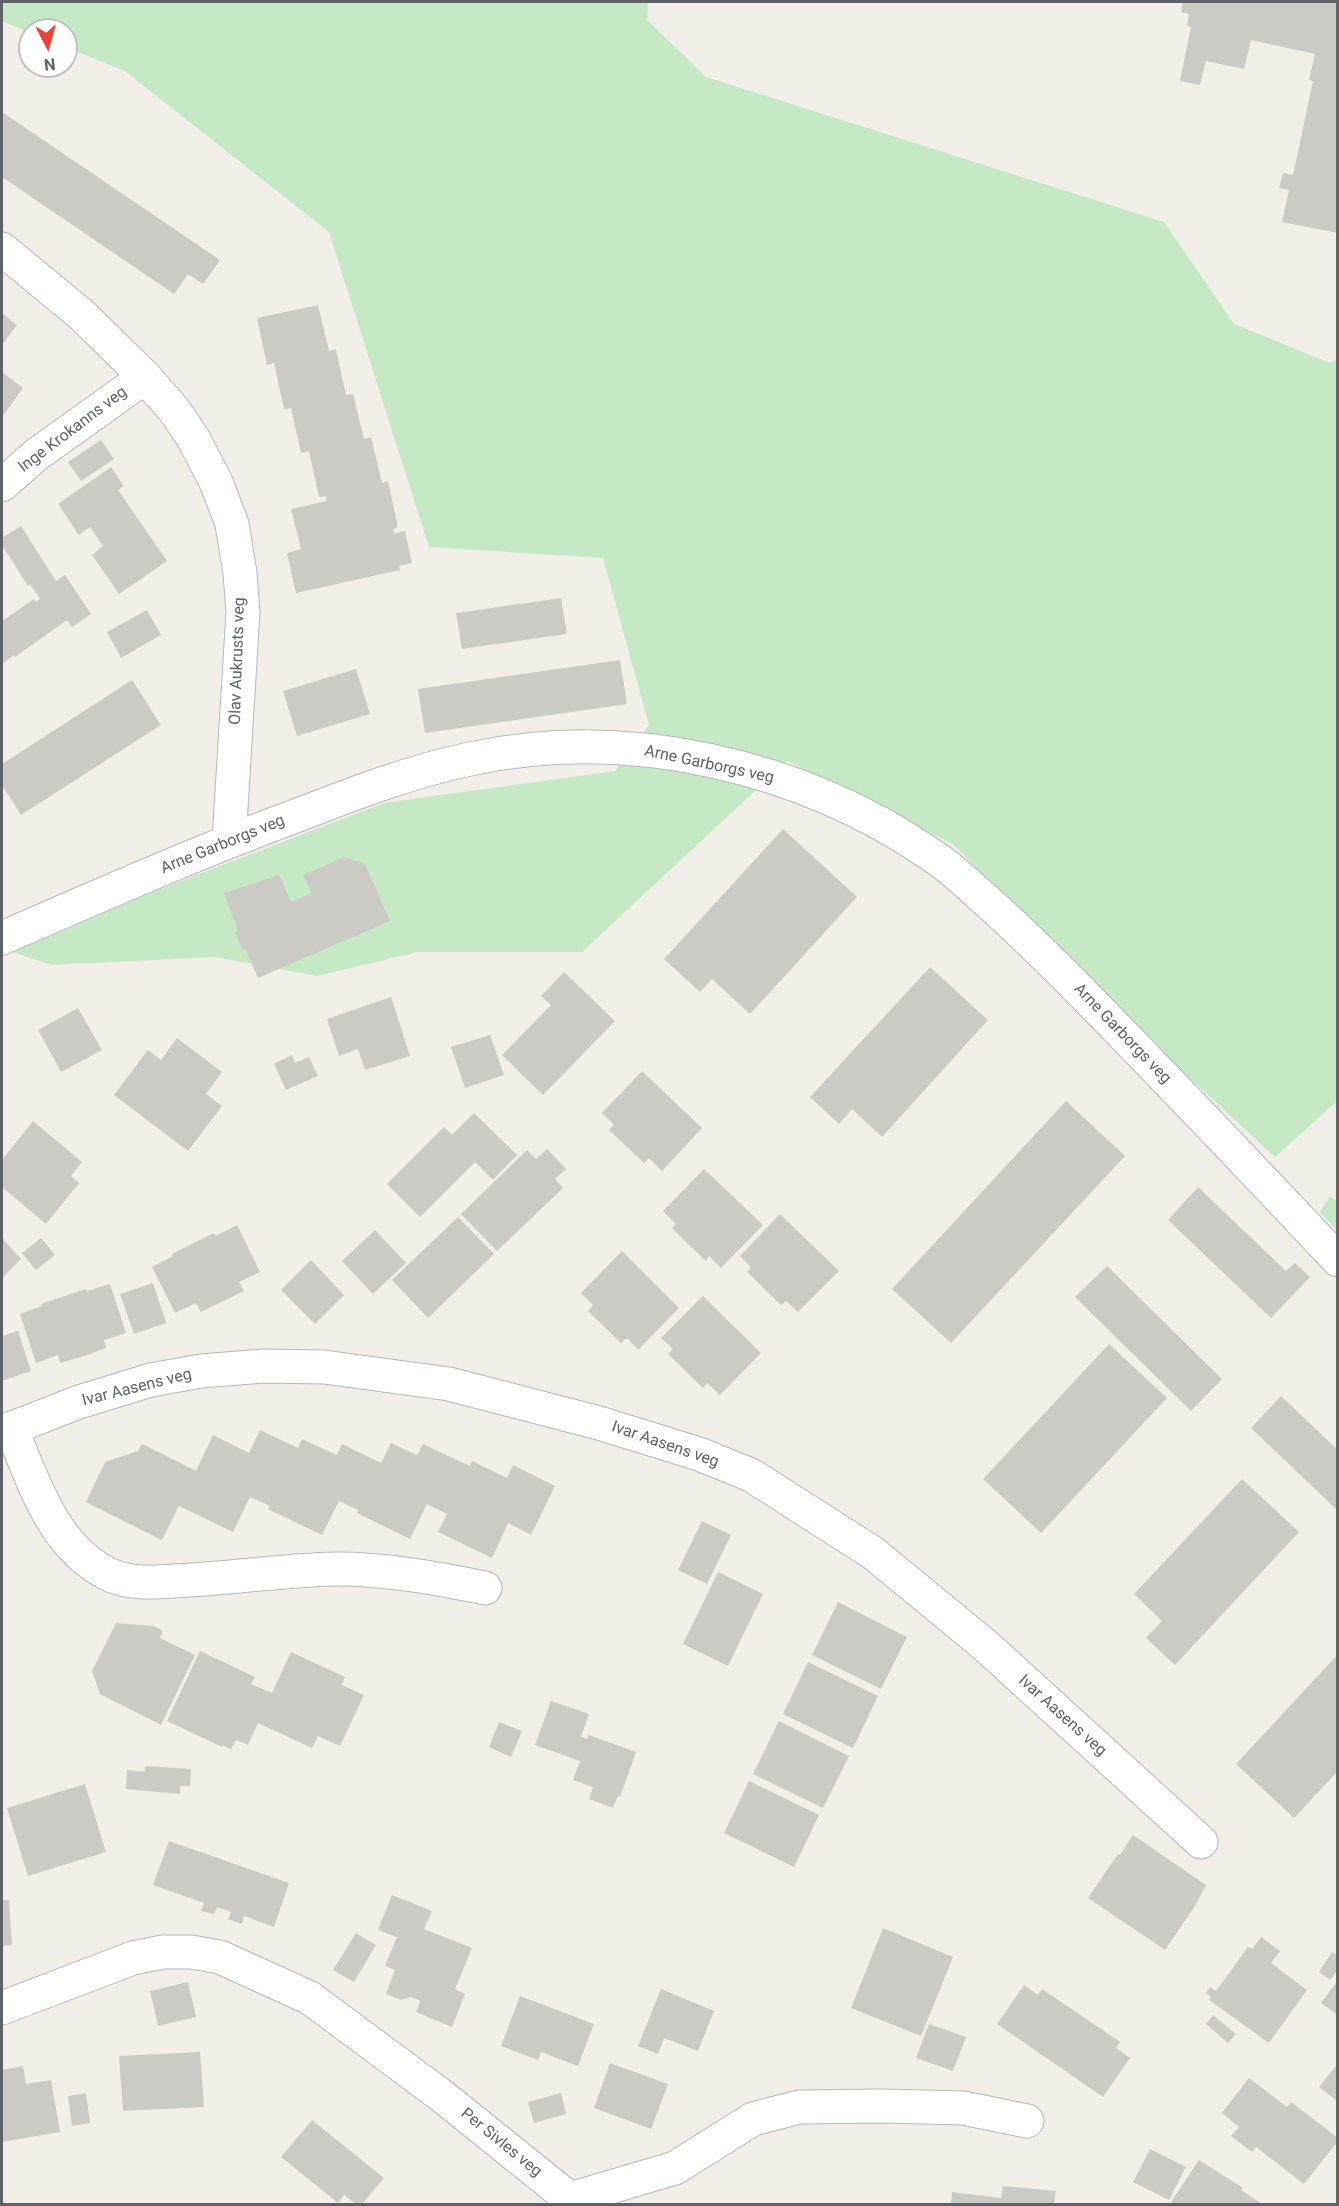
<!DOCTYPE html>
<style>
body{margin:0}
#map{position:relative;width:1339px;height:2206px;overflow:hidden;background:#f1efe8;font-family:Roboto,sans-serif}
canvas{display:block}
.frame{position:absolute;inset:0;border:3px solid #5f6368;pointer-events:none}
.north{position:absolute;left:18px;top:18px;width:60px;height:60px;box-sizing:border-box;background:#fff;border:2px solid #bfc1c3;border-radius:50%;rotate:174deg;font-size:16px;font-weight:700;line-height:24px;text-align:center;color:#5f6368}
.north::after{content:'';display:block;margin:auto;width:21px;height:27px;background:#ea4335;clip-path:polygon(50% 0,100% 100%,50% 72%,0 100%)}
</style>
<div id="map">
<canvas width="1339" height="2206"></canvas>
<div class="frame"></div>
<div class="north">N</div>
</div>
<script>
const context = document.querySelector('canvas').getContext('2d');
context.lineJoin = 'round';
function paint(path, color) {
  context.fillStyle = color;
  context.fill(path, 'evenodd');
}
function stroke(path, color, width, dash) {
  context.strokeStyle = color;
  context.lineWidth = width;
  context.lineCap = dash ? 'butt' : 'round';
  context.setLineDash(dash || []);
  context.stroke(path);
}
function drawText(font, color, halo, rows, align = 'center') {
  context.font = font + ' Roboto,sans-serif';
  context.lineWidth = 4.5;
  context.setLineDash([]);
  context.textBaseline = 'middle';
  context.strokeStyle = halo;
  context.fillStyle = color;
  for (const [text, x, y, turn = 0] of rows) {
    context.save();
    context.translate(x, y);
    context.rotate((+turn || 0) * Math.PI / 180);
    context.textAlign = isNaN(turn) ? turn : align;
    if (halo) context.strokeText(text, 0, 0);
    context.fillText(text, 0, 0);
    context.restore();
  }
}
const green = new Path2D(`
 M2,2H648L647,20L706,77L1164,222L1234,324L1330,363L1337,360V1101L1275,1157L1130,1023L953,844L787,761L582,952H417L318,976L215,957L51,965L4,949L384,803L615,771L649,725L603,558L429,547L329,232L125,71L66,47V30H30V33L2,21Z
 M1330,1196L1337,1201V1230L1320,1212Z`);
const building = new Path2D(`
 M1183,2H1338V233L1282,222L1289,190L1279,188L1283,173L1293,175L1313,81L1309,80L1315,54L1251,40L1244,69L1206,61L1200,85L1180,81L1191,27L1187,26L1189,14L1181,12Z
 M2,112L220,260L203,284L188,274L174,294L2,177Z
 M318,305L329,351L336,349L346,395L353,394L364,439L371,437L382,483L388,481L398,527L393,529L394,534L405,531L412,563L399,566L400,570L296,593L287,553L301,549L291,509L327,501L326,496L319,497L309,451L301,453L291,408L284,409L274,363L267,365L257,318Z
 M2,313L17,325L2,345Z
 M2,372L23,388L2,417Z
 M101,440L114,459L81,481L68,462Z
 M111,467L124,486L118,490L167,561L119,594L92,555L103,546L90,527L79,535L58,504Z
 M21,526L56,581L65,575L91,614L72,627L67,620L15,657L14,655L2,664V621L34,599L36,602L40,599L30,584L28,586L2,545V538Z
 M561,598L567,634L462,649L456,613Z
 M147,610L161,635L121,658L107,632Z
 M620,660L627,704L425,733L418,689Z
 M356,669L370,714L297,736L283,691Z
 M132,680L161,725L21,815L2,785V764Z
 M783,829L857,897L750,1014L712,979L700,992L664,959Z
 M345,857L365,864L390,921L258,978L246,950H243L235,932L238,931L224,893L279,875L291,902L312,893L303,875Z
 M930,967L988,1020L882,1137L852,1109L839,1124L810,1097Z
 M564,972L615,1021L543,1095L502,1055L551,1005L541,996Z
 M391,997L410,1056L365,1070L358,1049L339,1056L327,1019Z
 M78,1008L102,1050L61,1072L38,1030Z
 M490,1035L504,1075L465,1088L451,1047Z
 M177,1038L222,1072L206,1094L222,1106L188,1151L114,1095L148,1050L161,1060Z
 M292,1055L295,1063L309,1057L318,1076L286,1090L274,1064Z
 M642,1071L702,1128L662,1171L649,1158L644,1163L609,1130L614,1125L602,1113Z
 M1066,1101L1125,1156L951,1343L892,1289Z
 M474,1113L517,1155L493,1180L475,1162L420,1217L387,1184L444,1127L452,1135Z
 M33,1121L82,1162L71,1176L79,1183L46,1224L2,1187V1160Z
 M547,1149L566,1169L555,1179L563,1188L497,1251L461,1214L527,1150L536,1159Z
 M704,1169L763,1225L721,1268L709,1256L706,1261L688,1244L672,1228L676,1224L663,1211Z
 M1198,1187L1286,1271L1295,1263L1310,1277L1271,1318L1168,1220Z
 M780,1214L839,1271L798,1312L786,1301L781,1305L747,1272L751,1267L740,1256Z
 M458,1217L494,1254L428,1318L392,1280Z
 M237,1225L260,1272L239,1282L244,1291L201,1312L196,1303L175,1313L152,1267L173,1256L172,1254L214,1233L216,1236Z
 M375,1230L406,1263L373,1294L342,1261Z
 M2,1238L21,1259L2,1278Z
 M41,1238L55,1255L36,1270L22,1253Z
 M622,1251L679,1308L638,1350L627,1338L621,1343L588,1311L593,1305L581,1293Z
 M311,1260L344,1295L315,1324L281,1290Z
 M1107,1266L1222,1379L1191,1411L1075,1297Z
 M153,1283L166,1323L134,1334L120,1294Z
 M110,1284L126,1333L104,1340L106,1348L84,1356L60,1363L58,1355L36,1363L20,1314L42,1306L41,1304L86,1289L87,1291Z
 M703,1296L761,1353L720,1395L707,1383L703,1388L668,1354L673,1349L661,1338Z
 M18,1331L31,1371L2,1381V1336Z
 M1109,1344L1167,1398L1041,1533L983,1479Z
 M1281,1396L1338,1450V1511L1251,1428Z
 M260,1430L298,1448L302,1439L337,1455L342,1444L381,1463L391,1443L417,1455L423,1444L470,1466L472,1461L507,1478L513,1465L555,1486L531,1535L508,1523L492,1558L438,1532L447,1514L427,1504L410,1539L357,1513L358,1510L339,1501L322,1535L268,1509L270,1506L250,1497L233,1532L179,1506L162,1540L86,1502L105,1462L138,1451L142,1444L196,1471L213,1435L249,1453Z
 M1242,1479L1299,1532L1175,1665L1146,1638L1162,1621L1134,1594Z
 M702,1521L731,1535L707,1584L678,1570Z
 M718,1572L763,1594L728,1666L683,1644Z
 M838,1602L907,1637L881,1689L812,1655Z
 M116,1623L154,1626L163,1631L160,1638L195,1655L161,1725L100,1694L92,1671Z
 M200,1651L255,1677L251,1684L272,1693L291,1652L345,1677L342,1685L364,1695L340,1746L318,1736L312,1748L258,1723L248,1745L236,1740L231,1749L222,1745V1747L167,1721Z
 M1338,1654V1771L1294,1818L1236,1764Z
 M808,1662L878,1696L853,1748L783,1714Z
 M551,1701L589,1714L581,1737L587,1739L589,1735L636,1752L620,1797L618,1796L613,1808L589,1799L593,1787L573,1780L580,1761L535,1745Z
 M779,1721L849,1756L823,1808L753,1774Z
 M499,1722L522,1731L511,1757L489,1747Z
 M145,1766L191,1769L190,1786H180V1794L126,1789L127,1770L145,1772Z
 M749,1781L819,1815L794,1867L724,1833Z
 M85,1784L106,1852L28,1876L7,1808Z
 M1133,1835L1206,1885L1195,1906L1165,1950L1088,1898L1118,1854L1120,1855Z
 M169,1841L289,1883L274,1927L244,1916L242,1924L228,1919L231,1912L217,1907L214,1914L201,1911L204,1903L153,1885Z
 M392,1895L432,1911L424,1929L472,1948L455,1989L465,1994L452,2027L416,2012L420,2001L411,1997L401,2000L386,1994L395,1970L385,1966L397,1937L378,1930Z
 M2,1900H9L12,1945L2,1946Z
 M883,1928L953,1957L921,2036L851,2008Z
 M356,1933L376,1945L354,1982L333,1970Z
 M1261,1937L1280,1951L1271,1963L1307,1990L1269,2043L1209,2000L1211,1997L1206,1993L1210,1987L1216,1991L1248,1947L1252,1949Z
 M1332,1952L1338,1956V1969L1330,1980L1319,1972Z
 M1338,1980V2015L1321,2003Z
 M188,1982L196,2017L158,2026L150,1991Z
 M1024,1985L1038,1995L1042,1989L1120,2042L1116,2048L1130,2058L1103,2097L997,2024Z
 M661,1989L714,2011L698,2051L664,2038L658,2054L638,2046Z
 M520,1996L594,2024L578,2066L541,2052L538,2060L501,2046Z
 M1213,2015L1236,2034L1228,2043L1206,2024Z
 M929,2024L966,2037L953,2071L916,2058Z
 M200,2052L204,2107L123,2111L119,2056Z
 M610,2063L668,2084L651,2129L594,2108Z
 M1338,2063V2102L1319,2087Z
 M23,2066L26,2084L51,2080L60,2132L2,2142V2070Z
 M1249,2078L1287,2107L1291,2102L1338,2138V2141L1304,2184L1256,2147L1252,2152L1231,2136L1239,2127L1222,2113Z
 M86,2093L90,2123L72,2126L68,2096Z
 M561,2093L566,2114L534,2123L528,2102Z
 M312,2120L384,2178L362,2204H356L344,2195L338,2203L281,2157Z
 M1150,2149L1186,2167L1169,2200L1133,2182Z
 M1199,2160L1243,2188L1241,2190L1262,2204H1175L1171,2202Z
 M1003,2186L1056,2191L1054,2204H951L952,2192L1001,2198Z`);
const street = new Path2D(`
 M2,249L82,315L145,377L174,410L193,438L216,482L232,524L240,573L243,612L229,841
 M2,485L36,455L145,377
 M2,938C103,894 203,850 306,812C360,791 413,771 470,759C627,725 801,765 933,856C950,867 966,882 981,896C1022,932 1061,971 1099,1010C1180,1093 1259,1176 1338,1260
 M11,1428C33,1480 52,1545 106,1573C132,1587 163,1581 191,1580C239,1577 288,1570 336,1569C387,1569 435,1578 485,1588
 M2,1432L79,1402L151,1380L201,1371L263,1366L324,1367L449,1384L599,1423L699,1454L751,1475L873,1553L986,1646L1201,1842
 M2,2008L133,1958L163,1952H191L220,1957L310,1998L442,2096L570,2199L675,2168L753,2119L799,2107L883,2106L963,2108L1027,2121`);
const streetNames = [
 ["Inge Krokanns veg",73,430,-37],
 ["Olav Aukrusts veg",238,661,-88],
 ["Arne Garborgs veg",709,765,12],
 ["Arne Garborgs veg",223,845,-22],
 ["Arne Garborgs veg",1122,1034,46],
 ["Ivar Aasens veg",137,1388,-14],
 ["Ivar Aasens veg",665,1445,19],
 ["Ivar Aasens veg",1062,1716,42],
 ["Per Sivles veg",501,2143,39]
];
paint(green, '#c5e8c5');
paint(building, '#cccac5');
stroke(street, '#b5b8bc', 35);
stroke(street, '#fff', 33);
drawText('16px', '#5f6368', '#fff', streetNames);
</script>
